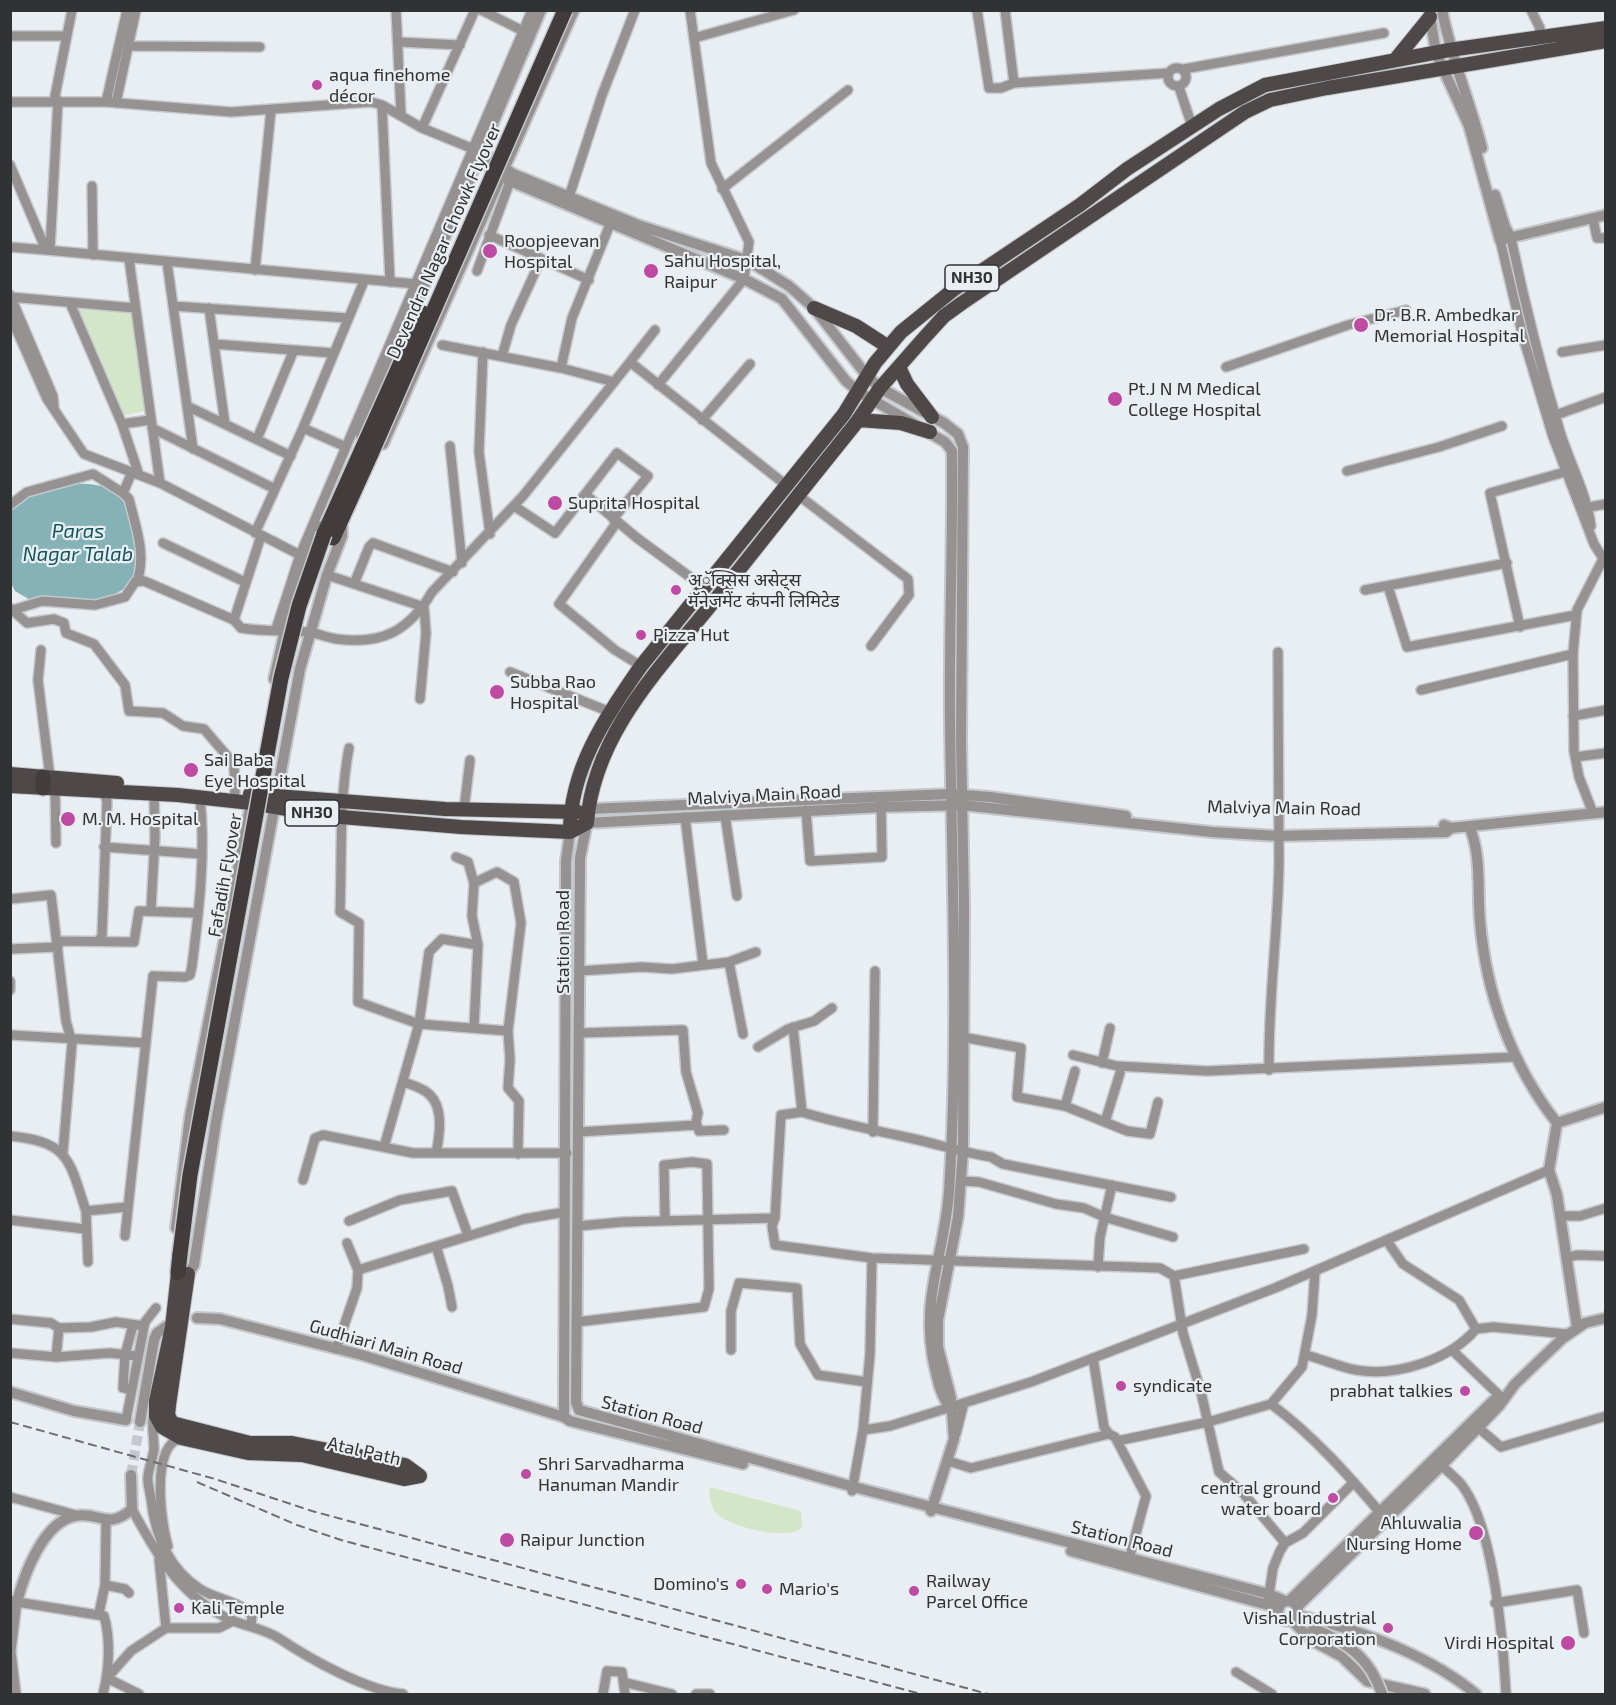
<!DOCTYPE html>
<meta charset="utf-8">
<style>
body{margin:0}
#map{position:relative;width:1616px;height:1705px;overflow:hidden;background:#e9eef2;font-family:"Exo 2",sans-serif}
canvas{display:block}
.frame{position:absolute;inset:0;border:12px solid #313234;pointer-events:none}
</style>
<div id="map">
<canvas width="1616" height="1705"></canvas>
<div class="frame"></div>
</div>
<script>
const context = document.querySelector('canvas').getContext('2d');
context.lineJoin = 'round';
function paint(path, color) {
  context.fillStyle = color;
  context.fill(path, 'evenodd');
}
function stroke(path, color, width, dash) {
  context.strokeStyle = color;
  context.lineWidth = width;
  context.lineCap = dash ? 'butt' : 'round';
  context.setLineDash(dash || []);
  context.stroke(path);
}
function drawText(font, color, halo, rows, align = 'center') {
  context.font = font + ' "Exo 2","Noto Sans Devanagari",sans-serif';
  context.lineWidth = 4.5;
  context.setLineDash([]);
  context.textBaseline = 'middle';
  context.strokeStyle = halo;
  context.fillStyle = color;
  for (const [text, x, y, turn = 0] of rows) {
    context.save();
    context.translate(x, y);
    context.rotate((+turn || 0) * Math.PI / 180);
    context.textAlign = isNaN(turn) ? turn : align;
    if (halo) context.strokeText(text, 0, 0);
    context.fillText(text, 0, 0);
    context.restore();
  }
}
const green = new Path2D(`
 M76,309L133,313L148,410L121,416Z
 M709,1487L801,1511L802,1528C786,1541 731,1527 717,1514C710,1507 710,1496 709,1487Z`);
const water = new Path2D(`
 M70,484C136,481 129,512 140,565L129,586L103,601H32L15,591L11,583L10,510L31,495Z`);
const tertiaryTunnel = new Path2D(`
 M131,1475L140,1422`);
const minor = new Path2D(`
 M396,10L401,114
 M481,10L523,31
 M977,10L989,88H1001L1014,83L1169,73
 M1005,10L1014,83
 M1531,10L1540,28L1538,39
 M10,36H67
 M694,38L794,10
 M398,42L460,45
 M128,46L260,47
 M1168 77a9 9 0 1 1 18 0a9 9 0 1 1-18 0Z
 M1184,69L1384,33
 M1179,87L1192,126
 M54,101L72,10
 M10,102H106L231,112L371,102L382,105L422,128L476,150
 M106,102L127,10
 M116,103L136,10
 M382,105L390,282
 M422,128L475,10
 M10,165L46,250L416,284
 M92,186L93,255
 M722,189L848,90
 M567,203L602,95L635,10
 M1593,219L1597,238H1606
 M489,235L589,280
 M1511,238C1525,305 1541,369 1561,435C1571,465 1587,495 1591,526
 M1500,240L1523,337L1553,437L1594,544L1606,563
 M10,247L46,250
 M50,250L58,100
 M129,259L160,483
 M167,262L193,449
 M255,270L271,110
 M477,271L512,176
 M10,295L53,396L54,407
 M10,297L135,308
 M70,303L122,424L139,475
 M173,306L348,318
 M209,308L225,424
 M10,315L47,399L84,454L160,483L300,555
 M214,344L333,353
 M442,345L561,368L614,382
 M483,352L479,452L490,534
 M1562,352L1606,345
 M502,356L511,325L541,259
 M630,362L655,330
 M1226,367L1348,325L1406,310
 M561,368L572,318L613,217
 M658,385L744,279L749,242L711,163L690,10
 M187,406L291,456
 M1556,415L1606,397
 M702,420L750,364
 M122,424L150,420
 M152,428L275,489
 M303,428L346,447
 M257,439L293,352
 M450,446L462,563
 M1347,471L1439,447L1502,426
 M123,493L129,499C135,525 147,555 137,581
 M586,495L637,538L705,588
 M798,495L908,579L909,595L871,646
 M10,505L27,492L93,474L123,493L132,472
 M514,506L555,533L617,453L648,476L613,519
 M1584,508L1606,504
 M617,522L559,604L615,650L641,666
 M255,533L303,428L364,281
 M163,543L245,582
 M327,575L424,607L426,633L420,699
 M354,584L369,547L373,543L453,572
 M1388,586L1407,647L1576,615
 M1365,590L1507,563
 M10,608L27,623L54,619L64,623L66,633L94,644L125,685L129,711L163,713L183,726L204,729L234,764L235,793
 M13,610L42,601L95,605L125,597L135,582L144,581L234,620L241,628C263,632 287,630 310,632C319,634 328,638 337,639C382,645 409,631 432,592L523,496L630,362L786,485
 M234,620L261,536
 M1520,627L1490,493L1565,472
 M276,629L300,555L532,10
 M41,650L38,680L50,777
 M510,672L610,712
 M1421,690L1573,654
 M1573,716L1606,710
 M349,748C339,801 342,857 340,912L359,923L358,1002L419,1024L508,1031L510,1059L508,1088L519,1101L518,1154
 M1575,757L1606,753
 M55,789L56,843
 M464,809L470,760
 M806,810L810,861L882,857L881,800
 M1593,813L1579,777L1574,751L1573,654L1577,610L1602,561
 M725,815L737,896
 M685,817L703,964
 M104,847L201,854
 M456,857L468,862L474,883
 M10,899L51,895L66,1021L72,1043L63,1152
 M151,909L155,838L154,795
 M57,941L134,942L139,911L198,913
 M98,941L102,936L107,801L103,791
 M478,945L472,916L474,883L497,872L514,882L521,923L508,1031
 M10,949L58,947
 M729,962L743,1034
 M579,971L642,967L672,969L729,962L756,952
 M10,981V990
 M793,1027L802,1112C833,1122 865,1128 896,1135C928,1141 959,1152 991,1157L1003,1164L1171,1197
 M579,1033L683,1030L686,1072L698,1113L696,1122L699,1131L724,1130
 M10,1035L146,1043
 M957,1036L1021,1048L1017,1097L1065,1106L1127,1131L1150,1134L1158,1102
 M758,1047L788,1029L814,1021L832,1008
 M1073,1055L1117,1066L1207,1071L1515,1057
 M1102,1063L1110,1028
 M1269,1070C1268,1001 1278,932 1279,863C1279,793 1279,723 1278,652
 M403,1082C410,1084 418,1087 425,1091C445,1103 440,1135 436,1153
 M1065,1106L1075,1071
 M802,1112L781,1115L775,1218L772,1226L775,1245L872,1258L1160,1268L1174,1276L1183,1333L1201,1392L1219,1472L1243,1493L1285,1543
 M1105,1122L1120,1073
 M578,1132L697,1125
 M873,1132L875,971
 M10,1136C70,1142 69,1160 86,1211
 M384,1147L419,1024L429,952L442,939L478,945L474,1028
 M303,1180L315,1138L323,1135L413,1153H567
 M961,1181L979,1182L1056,1204L1084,1208L1104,1217L1173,1237
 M1561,1216H1580L1606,1208
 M10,1220L85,1229
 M349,1221L400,1200L452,1191L468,1235
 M578,1226L622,1222L775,1218
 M125,1236L153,976L185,977L190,975L192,966C199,911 206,853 200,798
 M436,1246L448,1286L452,1307
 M1566,1258L1577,1255L1606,1256
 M88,1262L86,1211L127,1207
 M1098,1267L1100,1237L1112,1185
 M358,1270L524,1219L565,1212
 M1174,1276L1304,1249
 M10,1319L51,1323L59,1328L56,1357L10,1353
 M577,1322L704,1307L709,1289L707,1164L692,1162L664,1165L665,1221
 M59,1328L91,1327L116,1322L144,1326
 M1476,1329L1493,1327L1567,1334
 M336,1349L357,1288L358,1270L347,1243
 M731,1350V1311L739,1283L797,1288L800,1344L818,1375L867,1382
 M1452,1350L1502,1398
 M1306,1355C1322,1359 1339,1367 1356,1370C1396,1377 1450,1360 1476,1329L1459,1300L1403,1264L1387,1241
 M56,1357L110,1353L137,1356
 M1093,1358L1104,1427L1109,1434
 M131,1390L123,1388L125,1355L133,1325
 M1271,1404C1314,1436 1349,1476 1383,1516
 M154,1413C151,1426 154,1436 154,1449C153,1458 149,1467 148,1476C147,1484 150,1491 151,1499C155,1536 168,1568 200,1589C215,1599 243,1602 252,1616L251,1625
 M126,1420L145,1322L156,1308
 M1474,1424L1501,1447L1606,1416
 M863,1430L890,1426L1031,1382L1275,1288L1549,1170
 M956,1434L964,1403
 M1117,1441L1208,1422L1271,1404L1302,1367L1312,1315L1315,1272
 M948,1461L971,1468L1109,1434L1115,1437L1146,1496L1128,1563
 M1437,1462C1445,1469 1454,1476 1461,1484C1494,1526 1503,1641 1506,1694
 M852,1491L863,1430L870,1354L872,1258
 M10,1497L76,1515
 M132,1509C155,1552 179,1594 225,1617C243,1627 262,1627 280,1639C310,1659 367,1691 403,1694
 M168,1546C161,1524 150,1446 181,1438
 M105,1585L106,1521
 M1268,1601L1273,1568L1280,1551L1285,1543L1303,1533L1354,1482
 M1495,1603L1577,1590L1584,1633
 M166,1628H219L233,1621
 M1236,1672L1272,1694
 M623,1682L672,1694
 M16,1694L11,1651L17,1602L104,1616
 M103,1694C109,1671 111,1639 104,1616L99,1613L105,1585L125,1589L129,1593
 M139,1694L107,1678L131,1651L166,1628L159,1559
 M603,1694L607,1671L622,1672L625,1694
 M696,1694H710`);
const tertiary = new Path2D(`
 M1429,10L1436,53L1469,126L1500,240L1606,215
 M1442,10C1451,58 1470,101 1482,148
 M482,153L513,174L638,225L749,261L789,286L814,308L867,376L880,388L944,423L958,434L963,447L961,741L964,904L963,1151L958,1217L938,1320V1347L951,1398L954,1439L931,1511
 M479,161L510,181L744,279L782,299L846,381L859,392L945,442L952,451C953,541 949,632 950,722C952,879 959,1035 949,1192C944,1259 918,1302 936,1373C939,1386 942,1397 950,1408
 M1495,195L1505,227L1511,238
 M361,435L541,10
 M383,444L574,10
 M274,679L296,582L322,526
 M589,809L951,794L990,797L1126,816
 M1444,825L1451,828L1606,812
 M1469,826C1482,855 1477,890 1480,921C1486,994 1512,1066 1557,1123L1549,1170L1557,1195L1577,1327
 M1557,1123L1606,1107
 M176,1228L190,1117L252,798
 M188,1274L194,1265L216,1122L300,669L327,575L342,536V525
 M197,1318L220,1319L362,1355L564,1417L570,1421L743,1464
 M10,1392L74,1411L126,1420
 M564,1417L566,861L570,832
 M140,1422L154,1340L157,1333L167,1326
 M1071,1551L1279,1608
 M10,1601L17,1602C24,1575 43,1522 75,1516C99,1511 107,1531 132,1509L131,1475
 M1285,1601L1269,1594L854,1487L579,1410L576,1402L580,858L587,823L881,807L962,805L1212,832L1278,836L1446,832L1451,828
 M1289,1601L1494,1400L1502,1398
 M1278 1611a10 10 0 1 1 20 0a10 10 0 1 1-20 0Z
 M1297,1607L1441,1466L1499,1406L1515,1384L1563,1338L1585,1323L1606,1318
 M1297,1615C1360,1630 1426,1653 1476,1694
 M1291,1620L1313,1641L1341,1656L1367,1681L1425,1694`);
const primary = new Path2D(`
 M1395,60L1430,17
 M814,308L856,326L887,346
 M899,367L907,384L932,417
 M858,420L901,423L930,432
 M10,774L117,783
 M10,786L178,795L251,803L329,816L461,827L570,832L587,823C594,731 665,663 719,595C765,537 810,480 856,423L880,388L924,338L944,316L962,303L1245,112L1270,100L1327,88L1606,41
 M250,794L445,809L578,812
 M570,832C570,768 606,717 641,666L844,414L875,363L901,332L953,290L1080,205L1127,169L1219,109L1265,85L1449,50L1606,28
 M178,1273L172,1327L156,1401V1416L162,1427L181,1438L248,1453L302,1455L404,1479L420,1476L405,1465L292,1443H250L172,1423L168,1415L169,1405L188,1274`);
const trunk = new Path2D(`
 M324,534L363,447
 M333,538L371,454
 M43,777V788
 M178,1273L180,1254`);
const rail = new Path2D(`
 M10,1422L215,1479L312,1511L988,1694
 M197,1482L297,1525L341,1540L921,1694`);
const tertiaryBridge = new Path2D(`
 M1313,1628C1348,1644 1369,1656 1382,1694`);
const trunkBridge = new Path2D(`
 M363,447L423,313
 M371,454L565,10
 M180,1254L190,1175L281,678L299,606L324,534`);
const markers = [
 [317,85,6,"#bf4aa3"],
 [490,251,8,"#bf4aa3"],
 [651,271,8,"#bf4aa3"],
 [1361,325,8,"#bf4aa3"],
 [1115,399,8,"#bf4aa3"],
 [555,503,8,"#bf4aa3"],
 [676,590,6,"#bf4aa3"],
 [641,635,6,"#bf4aa3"],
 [497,692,8,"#bf4aa3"],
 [191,770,8,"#bf4aa3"],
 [68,819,8,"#bf4aa3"],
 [1121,1386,6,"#bf4aa3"],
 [1465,1391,6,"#bf4aa3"],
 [526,1474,6,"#bf4aa3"],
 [1333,1498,6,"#bf4aa3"],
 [1476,1533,8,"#bf4aa3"],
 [507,1540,8,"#bf4aa3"],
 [741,1584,6,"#bf4aa3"],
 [767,1589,6,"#bf4aa3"],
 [914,1591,6,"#bf4aa3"],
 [179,1608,6,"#bf4aa3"],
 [1388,1628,6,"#bf4aa3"],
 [1568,1643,8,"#bf4aa3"]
];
const shields = [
 [972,278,54],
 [312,813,54]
];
const shieldNames = [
 ["NH30",972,278],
 ["NH30",312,813]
];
const poiNames = [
 ["aqua finehome",329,75],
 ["décor",329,96],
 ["Roopjeevan",504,241],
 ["Hospital",504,262],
 ["Sahu Hospital,",664,261],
 ["Raipur",664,282],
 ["Dr. B.R. Ambedkar",1374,315],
 ["Memorial Hospital",1374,336],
 ["Pt.J N M Medical",1128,389],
 ["College Hospital",1128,410],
 ["Suprita Hospital",568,503],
 ["अॅक्सिस असेट्स",688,580],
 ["मॅनेजमेंट कंपनी लिमिटेड",688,601],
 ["Pizza Hut",653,635],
 ["Subba Rao",510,682],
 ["Hospital",510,703],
 ["Sai Baba",204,760],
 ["Eye Hospital",204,781],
 ["M. M. Hospital",82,819],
 ["syndicate",1133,1386],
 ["prabhat talkies",1453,1391,"right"],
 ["Shri Sarvadharma",538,1464],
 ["Hanuman Mandir",538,1485],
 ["central ground",1321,1488,"right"],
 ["water board",1321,1509,"right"],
 ["Ahluwalia",1462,1523,"right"],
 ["Nursing Home",1462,1544,"right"],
 ["Raipur Junction",520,1540],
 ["Railway",926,1581],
 ["Parcel Office",926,1602],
 ["Domino's",729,1584,"right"],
 ["Mario's",779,1589],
 ["Kali Temple",191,1608],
 ["Vishal Industrial",1376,1618,"right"],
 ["Corporation",1376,1639,"right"],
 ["Virdi Hospital",1554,1643,"right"]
];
const streetNames = [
 ["Devendra Nagar Chowk Flyover",444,241,-66],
 ["Malviya Main Road",764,795,-3],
 ["Malviya Main Road",1284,808,1],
 ["Fafadih Flyover",225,875,-80],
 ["Station Road",563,942,-90],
 ["Gudhiari Main Road",386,1347,16],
 ["Station Road",652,1415,15],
 ["Atal Path",364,1451,13],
 ["Station Road",1122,1539,14]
];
const waterNames = [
 ["Paras",78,531],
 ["Nagar Talab",78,554]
];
paint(green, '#d3e6c9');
paint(water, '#84b2b7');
stroke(tertiaryTunnel, '#c4c8cc', 10, [10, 5]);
stroke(minor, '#c4c8cc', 12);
stroke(tertiary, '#c4c8cc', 14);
stroke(primary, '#c4c8cc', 16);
stroke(trunk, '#c4c8cc', 18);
stroke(minor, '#959291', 9);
stroke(tertiary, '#959291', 10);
stroke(primary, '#4e4948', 14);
stroke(trunk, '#423c3c', 15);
stroke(rail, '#6d6f72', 2, [9, 4.5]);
stroke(tertiaryBridge, '#c4c8cc', 14, []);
stroke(trunkBridge, '#c4c8cc', 18, []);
stroke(tertiaryBridge, '#959291', 10);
stroke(trunkBridge, '#423c3c', 15);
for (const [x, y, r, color] of markers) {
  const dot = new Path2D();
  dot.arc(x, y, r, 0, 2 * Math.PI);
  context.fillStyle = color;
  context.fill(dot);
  stroke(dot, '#e9eef2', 2);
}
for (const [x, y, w] of shields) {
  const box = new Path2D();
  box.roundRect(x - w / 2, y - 13, w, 26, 4.5);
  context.fillStyle = '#e9eef2';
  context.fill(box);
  stroke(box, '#313234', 1.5);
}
drawText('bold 16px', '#313234', null, shieldNames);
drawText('18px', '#313234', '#e9eef2', poiNames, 'left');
drawText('18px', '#313234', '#e9eef2', streetNames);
drawText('italic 20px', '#12555b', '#e9eef2', waterNames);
</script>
